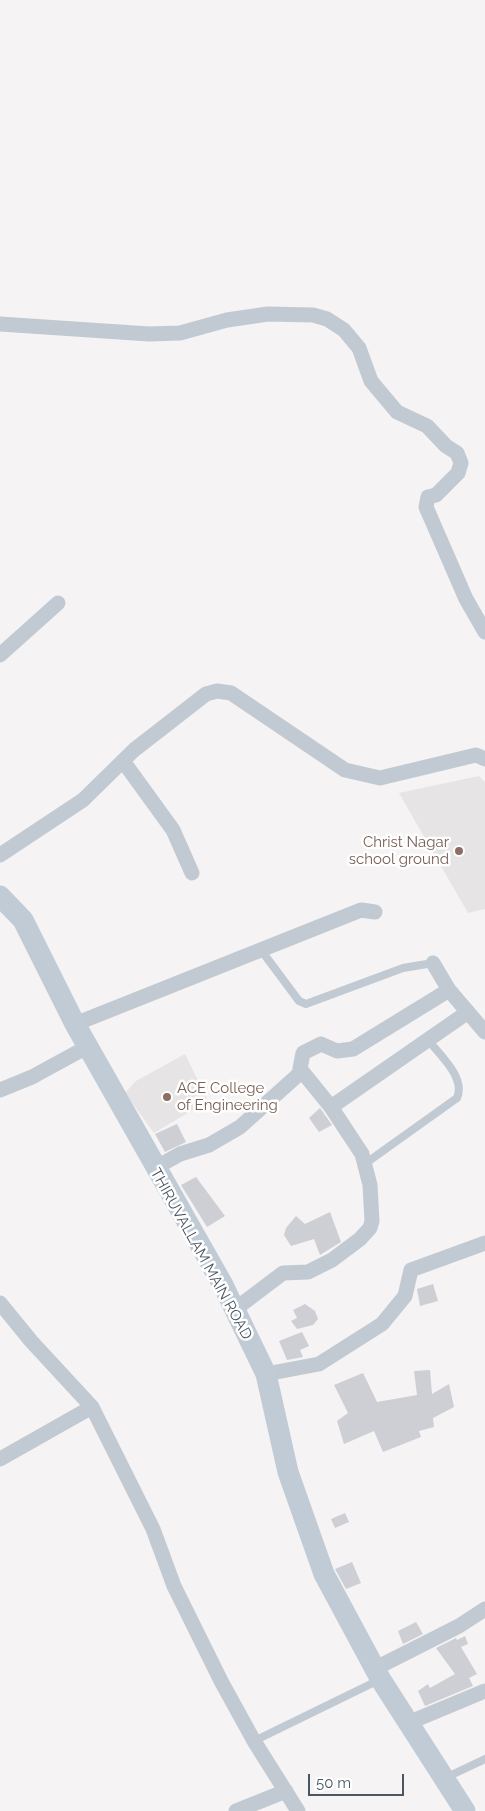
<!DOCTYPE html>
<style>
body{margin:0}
#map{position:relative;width:485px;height:1811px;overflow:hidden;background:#f5f3f3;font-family:Raleway,sans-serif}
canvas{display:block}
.scale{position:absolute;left:308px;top:1774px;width:96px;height:22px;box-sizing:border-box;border:2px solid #4a5661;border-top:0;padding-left:6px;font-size:15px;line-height:18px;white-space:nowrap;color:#4a5661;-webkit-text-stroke:4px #fff;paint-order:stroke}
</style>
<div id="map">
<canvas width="485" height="1811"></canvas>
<div class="scale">50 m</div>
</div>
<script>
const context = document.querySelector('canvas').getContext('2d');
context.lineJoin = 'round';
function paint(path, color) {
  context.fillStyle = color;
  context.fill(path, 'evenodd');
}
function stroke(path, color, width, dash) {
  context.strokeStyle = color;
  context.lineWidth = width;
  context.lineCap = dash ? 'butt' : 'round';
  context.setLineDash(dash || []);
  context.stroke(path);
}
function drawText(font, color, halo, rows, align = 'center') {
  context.font = font + ' Raleway,sans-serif';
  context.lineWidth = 5;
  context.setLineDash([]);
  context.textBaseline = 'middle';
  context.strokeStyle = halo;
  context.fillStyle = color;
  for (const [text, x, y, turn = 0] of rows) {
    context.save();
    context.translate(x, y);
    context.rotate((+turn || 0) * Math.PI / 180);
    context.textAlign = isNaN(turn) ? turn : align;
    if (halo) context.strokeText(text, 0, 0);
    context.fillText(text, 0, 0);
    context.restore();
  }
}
const education = new Path2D(`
 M479,776L485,782V909L468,913L399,793Z
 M185,1054L208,1101L154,1133L125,1093L136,1081Z`);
const building = new Path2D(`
 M320,1108L332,1125L319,1132L309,1118Z
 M177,1124L186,1142L165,1152L155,1134Z
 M196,1177L225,1216L207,1227L181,1185Z
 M330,1212L341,1242L320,1255L314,1239L291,1246L284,1235L286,1228L296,1216L305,1224Z
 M433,1284L438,1301L420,1306L417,1289Z
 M305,1304L315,1311L318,1319L313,1325L297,1329L291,1321L297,1318L293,1310Z
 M302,1332L309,1346L300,1350L303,1357L287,1360L279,1341Z
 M430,1370L432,1394L449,1384L454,1407L433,1418L434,1427L419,1431L421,1437L383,1452L374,1431L344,1444L337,1421L348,1413L334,1385L363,1373L377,1402L417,1395L414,1371Z
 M345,1513L349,1522L335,1528L331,1519Z
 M352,1562L361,1583L346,1589L335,1569Z
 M416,1622L423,1634L403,1644L398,1631Z
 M465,1636L468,1644L461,1647L477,1674L469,1678L473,1686L425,1706L418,1691L428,1684L430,1688L455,1674L436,1648L456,1638L457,1640Z`);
const lane = new Path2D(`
 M261,950L299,1001L306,1004L403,968L433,963
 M366,1163L457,1098C466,1078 440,1055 428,1040
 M254,1741L379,1680
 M445,1778L485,1759`);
const street = new Path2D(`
 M0,324L149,334L180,333L227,320L268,314L313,315L327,319L344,330L359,348L371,381L397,412L427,426L446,446L457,453L461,463L458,473L436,495L428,497L426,507L466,599L485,632
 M0,655L58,603
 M123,761L173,830L192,873
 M0,855L83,800L134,750L206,694L217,691L231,693L345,770L380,778L476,755L485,759
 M433,963L449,990L485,1032
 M75,1024L361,910L375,912
 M0,1090L32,1077L87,1047
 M331,1107L468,1012
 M155,1168L180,1154L209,1145L240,1127L299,1074L303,1053L321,1044L337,1051L353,1049L449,990
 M0,1303L31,1341L92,1407L153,1529L174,1586L221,1681L254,1741L298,1811
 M234,1310L283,1273L308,1272L332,1260L360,1239L370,1228L372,1221L370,1185L362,1154L331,1107L301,1070
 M266,1374L319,1364L382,1324L405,1296L411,1270L485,1243
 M0,1459L92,1407
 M374,1669L459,1626L485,1609
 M408,1723L485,1691
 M236,1811L286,1791`);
const secondary = new Path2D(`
 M0,896L23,920L75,1024L223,1285L266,1374L288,1472L324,1574L381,1680L465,1811`);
const markers = [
 [459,851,5,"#8d6e63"],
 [167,1097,5,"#8d6e63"]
];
const educationNames = [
 ["Christ Nagar",449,842],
 ["school ground",449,859],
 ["ACE College",177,1088,"left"],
 ["of Engineering",177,1105,"left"]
];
const streetNames = [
 ["THIRUVALLAM MAIN ROAD",201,1254,61]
];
paint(education, '#e6e4e5');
paint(building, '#cdcfd5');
stroke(lane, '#c1cad2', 8);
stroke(street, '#c1cad2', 15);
stroke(secondary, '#c1cbd6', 21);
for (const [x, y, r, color] of markers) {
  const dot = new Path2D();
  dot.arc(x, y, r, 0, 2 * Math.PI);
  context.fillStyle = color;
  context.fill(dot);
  stroke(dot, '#fff', 2);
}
drawText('15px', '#785e54', '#fff', educationNames, 'right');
drawText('15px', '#4a5661', '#fff', streetNames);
</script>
